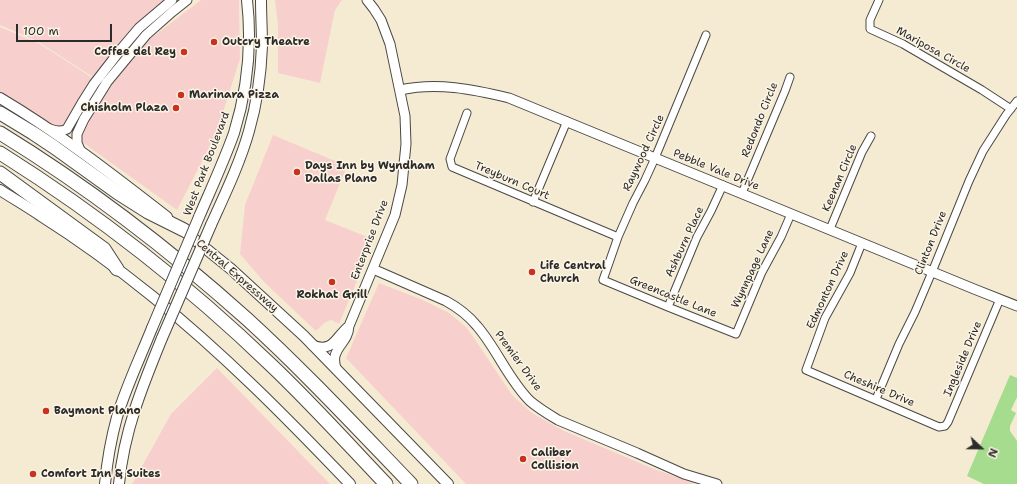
<!DOCTYPE html>
<style>
body{margin:0}
#map{position:relative;width:1017px;height:484px;overflow:hidden;background:#f5ebd3;font-family:"Shantell Sans",sans-serif}
canvas{display:block}
.north{position:absolute;left:961px;top:428px;width:40px;height:40px;-webkit-text-stroke:3px #fcf5e5;paint-order:stroke;rotate:112deg;font-size:11px;font-weight:700;line-height:16px;text-align:center;color:#2b2b2b}
.north::after{content:'';display:block;margin:auto;width:14px;height:18px;background:#2b2b2b;clip-path:polygon(50% 0,100% 100%,50% 72%,0 100%)}
.scale{position:absolute;left:16px;top:24px;width:96px;height:18px;box-sizing:border-box;border:2px solid #2b2b2b;border-top:0;padding-left:5px;font-size:12px;line-height:14px;white-space:nowrap;color:#2b2b2b;-webkit-text-stroke:3px #fcf5e5;paint-order:stroke}
</style>
<div id="map">
<canvas width="1017" height="484"></canvas>
<div class="north">N</div>
<div class="scale">100 m</div>
</div>
<script>
const context = document.querySelector('canvas').getContext('2d');
context.lineJoin = 'round';
function paint(path, color) {
  context.fillStyle = color;
  context.fill(path, 'evenodd');
}
function stroke(path, color, width, dash) {
  context.strokeStyle = color;
  context.lineWidth = width;
  context.lineCap = dash ? 'butt' : 'round';
  context.setLineDash(dash || []);
  context.stroke(path);
}
function drawText(font, color, halo, rows, align = 'center') {
  context.font = font + ' "Shantell Sans",sans-serif';
  context.lineWidth = 3;
  context.setLineDash([]);
  context.textBaseline = 'middle';
  context.strokeStyle = halo;
  context.fillStyle = color;
  for (const [text, x, y, turn = 0] of rows) {
    context.save();
    context.translate(x, y);
    context.rotate((+turn || 0) * Math.PI / 180);
    context.textAlign = isNaN(turn) ? turn : align;
    if (halo) context.strokeText(text, 0, 0);
    context.fillText(text, 0, 0);
    context.restore();
  }
}
const built = new Path2D(`
 M0,0H165L154,8L93,77L37,41L0,25Z
 M201,0H239L240,59L216,134L177,210L82,142L0,92V27L40,44L108,88L150,39Z
 M275,0H342L335,10L320,83L278,73V25Z
 M273,135L347,166L325,220L370,238L361,260L365,262L339,324L331,320L324,323L316,331L265,283L240,254L245,205Z
 M379,283L423,300L449,313L466,327L472,335L512,395L532,413L564,431L654,469L696,484H466L346,358Z
 M217,368L330,484H132L171,414Z`);
const green = new Path2D(`
 M1010,375L1017,378V397L1011,410L1016,413L1010,426V431L1017,441V484H984L967,476Z`);
const minor = new Path2D(`
 M879,0L870,20V29L903,44L982,90L1011,109
 M706,35L655,158L645,180L633,203L618,237L603,280L668,307L736,334L762,272L781,237L791,214
 M467,113L450,159L452,167L618,237
 M742,193L785,91L790,77
 M533,202L567,121
 M830,229L862,152L871,136
 M862,243L850,273L825,318L806,370L939,427L945,426L948,422L1000,299
 M668,307L697,237L711,211L723,185
 M876,399L899,344L915,312L932,272L969,181L983,151L1006,115L1017,101`);
const tertiary = new Path2D(`
 M400,90C437,82 472,89 509,98L974,289L1017,306
 M50,129C57,132 62,132 67,129L82,103L94,84L122,48L139,28L172,0
 M80,150L77,143V134L84,119L107,82L146,35L172,12L187,0
 M373,269L446,301C457,307 468,315 477,326C497,349 508,379 530,401C538,408 548,414 558,420L637,453L684,474L717,484
 M312,345C334,353 335,337 349,326
 M336,369C335,365 334,360 335,356C338,344 348,341 349,326L395,215L402,185L406,144L405,116L390,44L381,20L374,9L367,0`);
const secondary = new Path2D(`
 M0,98C59,133 113,175 167,217
 M0,190C14,199 28,207 41,216C79,240 116,267 152,296C223,353 287,418 350,484
 M199,217C211,189 224,161 234,133C247,91 252,44 247,0
 M211,225C225,194 240,163 249,131C257,103 261,74 262,46C262,31 261,15 261,0
 M184,231L231,269L304,336L448,484
 M105,484C107,462 111,439 117,417C126,387 140,358 152,328
 M119,484C124,431 142,387 162,338`);
const motorway = new Path2D(`
 M0,113L33,133L54,147L118,193L148,212L184,230
 M0,133C88,187 170,250 247,319C304,371 357,428 411,484
 M0,153C97,214 188,285 271,365C311,403 348,444 386,484
 M0,173L104,249L117,269`);
const secondaryBridge = new Path2D(`
 M152,328L199,217
 M162,338L211,225`);
const markers = [
 [214,42,4,"#c8321e"],
 [184,52,4,"#c8321e"],
 [181,95,4,"#c8321e"],
 [176,108,4,"#c8321e"],
 [297,172,4,"#c8321e"],
 [532,272,4,"#c8321e"],
 [332,282,4,"#c8321e"],
 [46,411,4,"#c8321e"],
 [523,459,4,"#c8321e"],
 [33,474,4,"#c8321e"]
];
const poiNames = [
 ["Outcry Theatre",222,42],
 ["Coffee del Rey",176,52,"right"],
 ["Marinara Pizza",189,95],
 ["Chisholm Plaza",168,108,"right"],
 ["Days Inn by Wyndham",305,166],
 ["Dallas Plano",305,179],
 ["Life Central",540,266],
 ["Church",540,279],
 ["Rokhat Grill",332,295,"center"],
 ["Baymont Plano",54,411],
 ["Caliber",531,453],
 ["Collision",531,466],
 ["Comfort Inn & Suites",41,474]
];
const streetNames = [
 ["Mariposa Circle",933,50,29],
 ["Redondo Circle",760,120,-68],
 ["Raywood Circle",644,153,-65],
 ["West Park Boulevard",207,164,-69],
 ["Pebble Vale Drive",716,170,22],
 ["Keenan Circle",840,178,-67],
 ["Treyburn Court",512,181,23],
 ["Enterprise Drive",370,240,-69],
 ["Ashburn Place",685,242,-65],
 ["Clinton Drive",931,243,-68],
 ["Wynnpage Lane",753,269,-65],
 ["Central Expressway",237,276,41],
 ["Edmonton Drive",828,290,-65],
 ["Greencastle Lane",673,297,22],
 ["Ingleside Drive",963,359,-67],
 ["Premier Drive",518,361,54],
 ["Cheshire Drive",879,389,23]
];
paint(built, '#f7d0ce');
paint(green, '#a5dc8d');
stroke(minor, '#494844', 9);
stroke(tertiary, '#494844', 11);
stroke(secondary, '#494844', 12);
stroke(motorway, '#494844', 15);
stroke(minor, '#fff', 7);
stroke(tertiary, '#fff', 9);
stroke(secondary, '#fff', 10);
stroke(motorway, '#fff', 13);
stroke(secondaryBridge, '#494844', 12, []);
stroke(secondaryBridge, '#fff', 10);
for (const [x, y, r, color] of markers) {
  const dot = new Path2D();
  dot.arc(x, y, r, 0, 2 * Math.PI);
  context.fillStyle = color;
  context.fill(dot);
  stroke(dot, '#fcf5e5', 1.5);
}
drawText('bold 11px', '#2b2b2b', '#fcf5e5', poiNames, 'left');
drawText('11px', '#2b2b2b', '#fcf5e5', streetNames);
</script>
